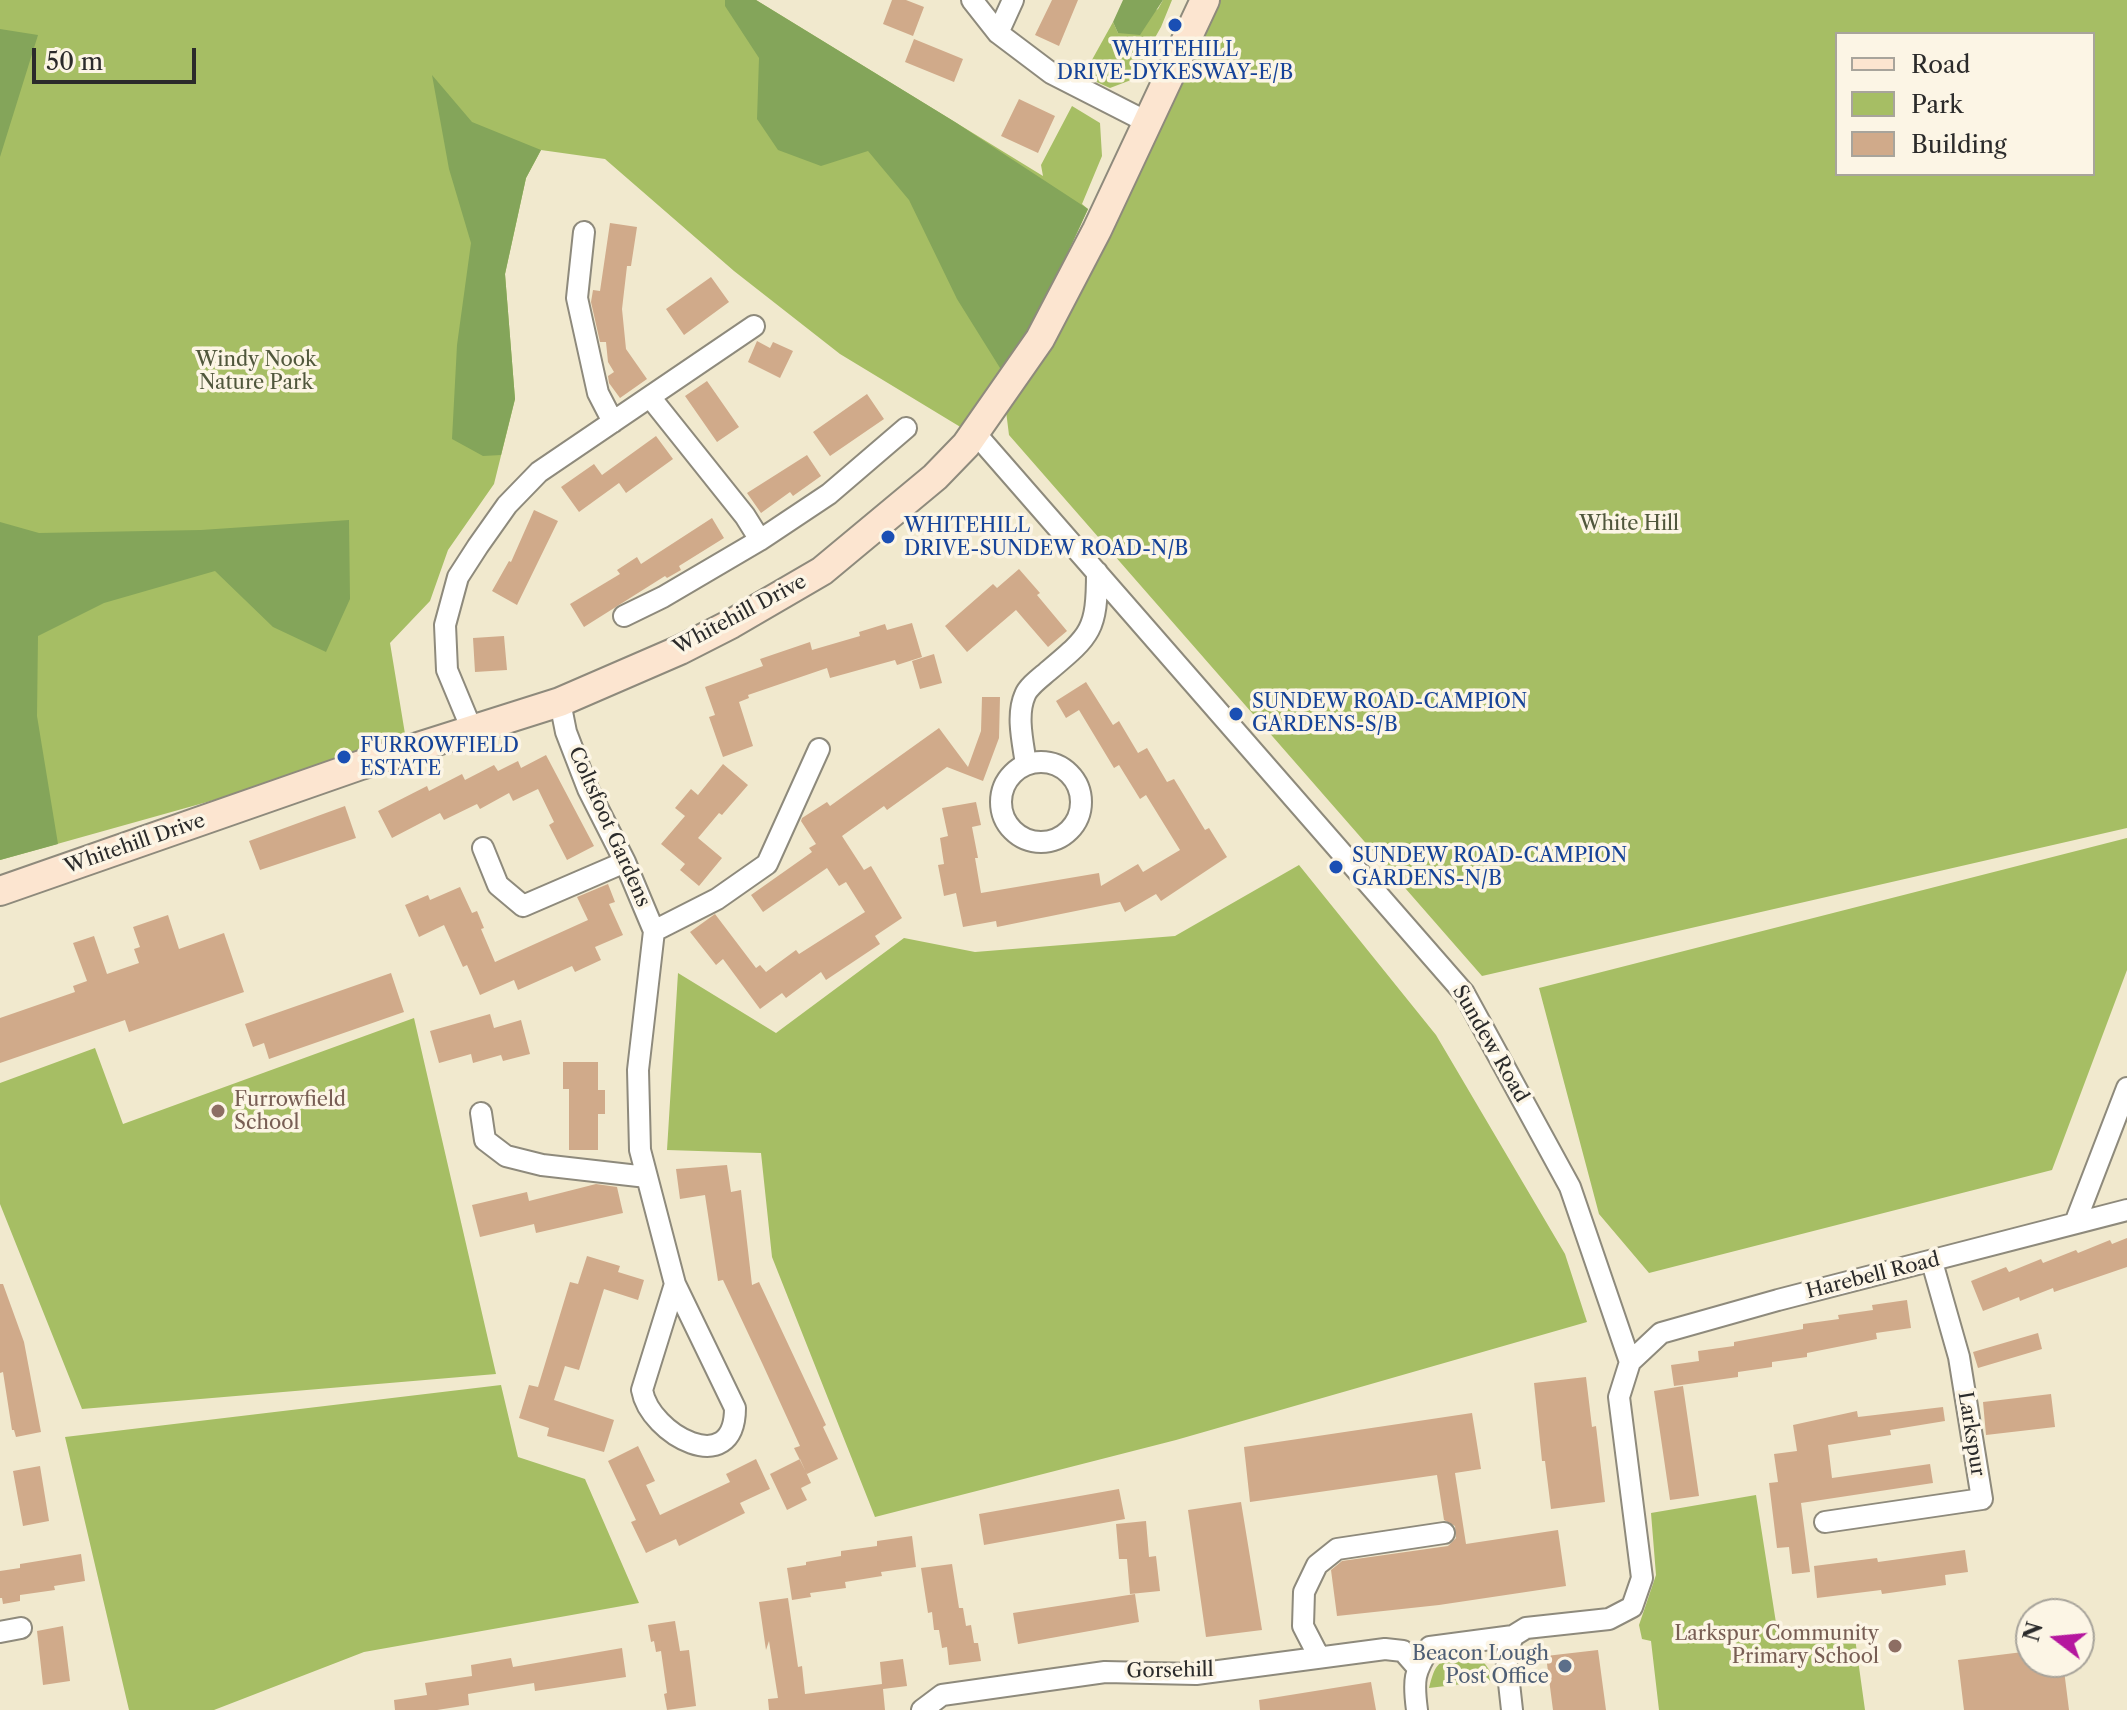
<!DOCTYPE html>
<style>
body{margin:0}
#map{position:relative;width:2127px;height:1710px;overflow:hidden;background:#f1e9ce;font-family:"Libre Caslon Text",serif}
canvas{display:block}
.legend{position:absolute;left:1835px;top:32px;width:260px;height:144px;box-sizing:border-box;background:#fcf5e5;border:2px solid #a8a49b;margin:0;padding:10px 14px;list-style:none;font-size:24px;color:#2b2b2b}
.legend li{display:flex;align-items:center;gap:16px;height:40px}
.legend b{width:40px;border:2px solid #a8a49b}
.north{position:absolute;left:2015px;top:1598px;width:80px;height:80px;box-sizing:border-box;background:#fcf5e5;border:2px solid #a8a49b;border-radius:50%;rotate:286deg;font-size:22px;font-weight:700;line-height:32px;text-align:center;color:#2b2b2b}
.north::after{content:'';display:block;margin:auto;width:28px;height:36px;background:#b5179e;clip-path:polygon(50% 0,100% 100%,50% 72%,0 100%)}
.scale{position:absolute;left:32px;top:48px;width:164px;height:36px;box-sizing:border-box;border:4px solid #2b2b2b;border-top:0;padding-left:10px;font-size:24px;line-height:28px;white-space:nowrap;color:#2b2b2b;-webkit-text-stroke:6px #fcf5e5;paint-order:stroke}
</style>
<div id="map">
<canvas width="2127" height="1710"></canvas>
<ul class="legend">
<li><b style="height:10px;background:#fce5d0"></b>Road</li>
<li><b style="height:22px;background:#a6be64"></b>Park</li>
<li><b style="height:22px;background:#d0aa8a"></b>Building</li>
</ul>
<div class="north">N</div>
<div class="scale">50 m</div>
</div>
<script>
const context = document.querySelector('canvas').getContext('2d');
context.lineJoin = 'round';
function paint(path, color) {
  context.fillStyle = color;
  context.fill(path, 'evenodd');
}
function stroke(path, color, width, dash) {
  context.strokeStyle = color;
  context.lineWidth = width;
  context.lineCap = dash ? 'butt' : 'round';
  context.setLineDash(dash || []);
  context.stroke(path);
}
function drawText(font, color, halo, rows, align = 'center') {
  context.font = font + ' "Libre Caslon Text",serif';
  context.lineWidth = 7;
  context.setLineDash([]);
  context.textBaseline = 'middle';
  context.strokeStyle = halo;
  context.fillStyle = color;
  for (const [text, x, y, turn = 0] of rows) {
    context.save();
    context.translate(x, y);
    context.rotate((+turn || 0) * Math.PI / 180);
    context.textAlign = isNaN(turn) ? turn : align;
    if (halo) context.strokeText(text, 0, 0);
    context.fillText(text, 0, 0);
    context.restore();
  }
}
const green = new Path2D(`
 M0,0H756L1043,176L1041,165L1072,106L1100,123L1102,156L1082,204L1088,209L1032,330L967,431L840,354L734,271L605,159L541,150L526,178L505,274L515,399L494,484L448,550L430,601L390,643L407,746L0,860Z
 M1163,0H1172L1161,27L1131,80L1110,88L1083,76L1113,22L1118,33L1158,9Z
 M1215,0H2127V828L1482,976L1009,435L1006,411L1092,271ZM1837,34H2093V174H1837Z
 M2127,838V970L2052,1170L1649,1273L1599,1214L1539,988Z
 M1299,865L1436,1035L1565,1254L1587,1322L1176,1440L875,1517L772,1257L761,1153L667,1150L678,973L776,1033L904,938L975,952L1175,936Z
 M414,1018L496,1374L82,1409L0,1204V1083L95,1048L123,1124Z
 M501,1385L518,1457L585,1479L639,1603L364,1652L214,1710H129L65,1437Z
 M1756,1495L1779,1642L1854,1631L1865,1710H1659L1651,1641L1642,1639L1639,1625L1656,1575L1651,1513Z
 M1460,1655C1481,1655 1486,1663 1495,1680L1429,1688C1435,1665 1437,1661 1460,1655Z`);
const forest = new Path2D(`
 M725,0H756L955,122L1088,209L1032,330L1005,376L957,299L909,200L868,151L821,166L778,150L757,119L759,58L725,6Z
 M1123,0H1163L1140,35L1118,33L1113,22Z
 M0,29L38,35L0,157Z
 M432,75L472,122L541,150L526,178L505,274L515,399L501,455L483,456L452,439L457,345L471,243L449,169Z
 M349,520L350,599L326,652L273,627L215,571L104,603L38,636L37,716L58,844L0,860V522L39,533L201,530Z`);
const building = new Path2D(`
 M892,0H906L924,7L913,36L883,24Z
 M1052,0H1078L1059,46L1035,35Z
 M914,39L963,59L954,82L905,62Z
 M1019,99L1055,116L1038,153L1001,136Z
 M610,223L637,227L631,266H627L622,309L626,349L647,379L620,398L609,383L608,376L614,372L608,362L606,342H600L591,302L593,290L600,291Z
 M711,277L729,302L684,335L666,309Z
 M757,341L770,348L773,342L793,351L780,378L748,362Z
 M707,381L739,427L717,442L685,396Z
 M867,394L884,419L830,456L813,432Z
 M656,436L673,459L626,493L619,483L579,512L561,487L594,464L602,475Z
 M807,455L821,476L793,496L790,492L761,513L747,493Z
 M534,510L558,521L517,605L492,591L509,561L511,562Z
 M712,518L724,538L679,566L681,570L667,578L665,576L584,627L570,604L620,574L617,570L637,557L641,564Z
 M1019,569L1040,593L1037,595L1067,631L1048,647L1016,610L967,652L945,626L993,584L997,588Z
 M912,623L922,657L897,665L895,660L830,678L827,668L748,695L749,698L739,702L753,746L723,757L709,717L715,715L705,687L763,666L760,659L810,642L812,650L860,636L859,632L885,624L887,630Z
 M504,636L507,670L475,672L473,638Z
 M934,654L942,683L920,689L912,661Z
 M1086,682L1113,725L1119,721L1138,753L1147,748L1167,782L1174,779L1205,830L1209,828L1227,857L1161,901L1156,894L1125,912L1120,902L997,927L996,921L963,927L956,893L944,896L938,865L944,864L940,838L948,836L942,808L976,802L981,825L972,827L978,858H975L981,893L1099,873L1101,886L1138,864L1143,872L1180,850L1146,795L1140,799L1119,765L1114,768L1079,710L1066,718L1056,701Z
 M982,697H1000L999,738L983,781L947,767L887,810L884,806L842,836L864,870L871,866L902,918L875,936L880,944L826,980L821,972L786,998L782,993L760,1009L723,959L716,965L690,932L715,914L756,968L760,965L766,972L796,950L799,954L865,912L846,882L839,886L827,868L763,912L751,895L812,852L809,848L816,844L801,821L802,818L827,802L830,806L939,728L968,767L981,731Z
 M546,755L594,846L567,860L549,825L554,822L538,789L513,801L509,793L480,809L477,804L444,820L440,813L392,838L378,811L427,786L429,791L462,774L465,780L494,765L498,771L518,761L521,768Z
 M723,764L748,785L722,815L719,813L698,838L722,858L699,886L680,870L685,864L661,844L685,816L675,808L691,789L698,795Z
 M345,806L356,838L260,870L249,841Z
 M608,884L615,902L609,904L623,935L595,947L601,960L575,972L572,966L518,990L514,980L480,995L467,965L463,967L444,925L419,937L405,905L428,895L430,900L460,887L472,913L477,911L484,928L481,929L495,962L588,920L577,897Z
 M168,915L179,949L224,933L244,992L129,1032L125,1020L0,1063V1018L75,992L73,986L87,981L73,943L94,936L107,974L139,963L134,949L140,947L133,927Z
 M391,973L404,1012L269,1059L264,1043L253,1047L245,1024Z
 M490,1014L494,1028L521,1020L530,1054L503,1061L501,1055L473,1063L471,1054L439,1063L430,1031Z
 M563,1062H598V1090H605V1114H598V1150H569V1089H563Z
 M727,1165L731,1192L741,1190L752,1285L759,1282L826,1425L823,1427L838,1459L807,1474L794,1448L800,1446L763,1365L723,1280L718,1281L705,1195L680,1199L676,1169Z
 M596,1184L617,1187L623,1213L536,1233L534,1224L480,1237L472,1205L527,1192L529,1201Z
 M2127,1238V1267L2054,1292L2053,1288L2020,1301L2019,1297L1983,1311L1971,1281L2006,1267L2009,1272L2041,1259L2043,1263L2076,1250L2078,1253L2110,1240L2112,1244Z
 M587,1256L620,1266L618,1272L644,1280L638,1300L604,1289L579,1370L565,1366L554,1400L614,1420L604,1452L547,1436L549,1428L519,1418L529,1385L538,1387L570,1282L578,1284Z
 M0,1284H3L24,1342L41,1432L16,1437L14,1430H12L3,1372L0,1373Z
 M1907,1300L1911,1328L1876,1333L1877,1339L1807,1353V1357L1772,1362V1367L1738,1372V1377L1674,1386L1671,1365L1699,1361L1698,1351L1734,1346V1342L1803,1329V1324L1839,1319L1838,1315L1873,1310L1872,1305Z
 M2038,1333L2042,1349L1978,1368L1973,1352Z
 M1586,1377L1592,1427L1596,1426L1605,1502L1551,1509L1545,1461H1542L1534,1383Z
 M1683,1386L1699,1496L1670,1500L1654,1391Z
 M2051,1394L2055,1427L1986,1435L1983,1402Z
 M1943,1407L1945,1421L1890,1430L1891,1435L1828,1445L1832,1478L1930,1464L1933,1483L1801,1503L1810,1572L1792,1574L1789,1547L1777,1548L1769,1483L1778,1482L1774,1454L1797,1451L1793,1425L1857,1411L1858,1417Z
 M1472,1413L1481,1469L1455,1473L1466,1544L1558,1530L1566,1586L1439,1605L1337,1616L1331,1570L1342,1561L1448,1546L1456,1538L1455,1526L1444,1520L1437,1475L1250,1502L1244,1447Z
 M638,1446L655,1481L646,1485L660,1515L730,1482L726,1474L756,1459L770,1489L740,1503L745,1513L679,1546L676,1539L646,1553L631,1522L636,1520L608,1461Z
 M800,1459L811,1483L801,1488L807,1500L787,1510L770,1474Z
 M40,1466L49,1521L23,1526L13,1471Z
 M1119,1489L1125,1519L984,1545L979,1514Z
 M1241,1502L1262,1630L1206,1637L1188,1510Z
 M1146,1521L1149,1557L1156,1556L1160,1591L1130,1594L1127,1559H1119L1116,1524Z
 M912,1536L916,1567L881,1572L882,1576L845,1582L846,1588L810,1593L811,1597L792,1600L787,1568L806,1565V1562L841,1556V1551L877,1546V1541Z
 M1965,1550L1968,1572L1945,1575L1946,1585L1882,1594L1881,1590L1817,1598L1814,1566L1877,1558L1878,1562Z
 M81,1554L85,1581L54,1586L55,1590L20,1595V1601L3,1604L2,1598H0V1571L20,1568V1564Z
 M952,1564L959,1608H963L966,1626L971,1625L974,1643H978L981,1661L949,1665L947,1647L942,1648L939,1630H934L932,1612L928,1613L921,1568Z
 M1135,1594L1139,1622L1018,1644L1013,1613Z
 M788,1598L798,1667L802,1666L805,1694L882,1684L880,1662L903,1659L907,1686L883,1689L885,1710H769L768,1699L778,1698L769,1641L766,1650L759,1602Z
 M675,1621L680,1651L689,1650L696,1706L667,1710L664,1694L667,1693L661,1651L656,1652L654,1641L651,1642L648,1625Z
 M63,1626L70,1681L43,1685L37,1631Z
 M622,1648L626,1677L535,1691L534,1683L468,1694L469,1705L437,1710H395L394,1700L427,1695L425,1683L472,1676L471,1665L511,1658L513,1667Z
 M1598,1650L1606,1710H1553L1546,1656Z
 M2031,1651V1662H2063L2069,1710H1964L1958,1660Z
 M1371,1682L1376,1710H1260L1259,1700Z`);
const street = new Path2D(`
 M972,0L998,33L1051,73L1147,122
 M998,33L1013,0
 M584,232L577,298L598,393L613,422
 M650,397L745,516L760,540
 M975,433L1464,993L1570,1187L1630,1362
 M624,616L663,597L760,540L829,494L906,428
 M560,702L566,732L588,789L625,862L654,931L638,1070L640,1150L675,1284L735,1408C735,1480 650,1435 642,1390L675,1284
 M472,730L447,670L445,625L458,577L478,546L507,505L539,472L754,326
 M1001 802a40 40 0 1 1 80 0a40 40 0 1 1-80 0Z
 M1026,764C1023,743 1016,715 1025,695C1028,687 1040,678 1047,672C1091,635 1097,631 1097,572
 M483,848L498,885L523,906L625,862
 M654,931L717,899L767,864L819,749
 M481,1113L485,1140L506,1156L542,1165L647,1177
 M2075,1223L2127,1088
 M1825,1522L1982,1499L1959,1357L1932,1262
 M0,1632L21,1628
 M1319,1657L1303,1626L1304,1592L1317,1565L1337,1549L1444,1533
 M922,1710L942,1695L1105,1672L1196,1674L1385,1649L1403,1651L1417,1667
 M1417,1710C1413,1680 1414,1672 1430,1647L1513,1636
 M1512,1710L1506,1656L1513,1636L1526,1628L1609,1619L1632,1607L1642,1578L1619,1397L1630,1362L1661,1333L1778,1300L2127,1210`);
const secondary = new Path2D(`
 M0,891L361,765L560,702L680,650L731,624L822,571L935,477L966,445L1040,339L1097,230L1205,0`);
const markers = [
 [1175,25,8,"#1a4fb4"],
 [888,537,8,"#1a4fb4"],
 [1236,714,8,"#1a4fb4"],
 [344,757,8,"#1a4fb4"],
 [1336,867,8,"#1a4fb4"],
 [218,1111,8,"#8d6e63"],
 [1895,1646,8,"#8d6e63"],
 [1565,1666,8,"#5c6f8a"]
];
const transitNames = [
 ["WHITEHILL",1175,50,"center"],
 ["DRIVE-DYKESWAY-E/B",1175,73,"center"],
 ["WHITEHILL",904,526],
 ["DRIVE-SUNDEW ROAD-N/B",904,549],
 ["SUNDEW ROAD-CAMPION",1252,702],
 ["GARDENS-S/B",1252,725],
 ["FURROWFIELD",360,746],
 ["ESTATE",360,769],
 ["SUNDEW ROAD-CAMPION",1352,856],
 ["GARDENS-N/B",1352,879]
];
const parkNames = [
 ["Windy Nook",256,360],
 ["Nature Park",256,383],
 ["White Hill",1629,524]
];
const streetNames = [
 ["Whitehill Drive",740,615,-28],
 ["Coltsfoot Gardens",609,827,66],
 ["Whitehill Drive",135,844,-19],
 ["Sundew Road",1490,1044,60],
 ["Harebell Road",1873,1276,-14],
 ["Larkspur",1971,1434,81],
 ["Gorsehill",1170,1671,-1]
];
const educationNames = [
 ["Furrowfield",234,1100],
 ["School",234,1123],
 ["Larkspur Community",1879,1634,"right"],
 ["Primary School",1879,1657,"right"]
];
const serviceNames = [
 ["Beacon Lough",1549,1654],
 ["Post Office",1549,1677]
];
paint(green, '#a6be64');
paint(forest, '#84a55a');
paint(building, '#d0aa8a');
stroke(street, '#8e8a7c', 24);
stroke(secondary, '#8e8a7c', 32);
stroke(street, '#fff', 20);
stroke(secondary, '#fce5d0', 28);
for (const [x, y, r, color] of markers) {
  const dot = new Path2D();
  dot.arc(x, y, r, 0, 2 * Math.PI);
  context.fillStyle = color;
  context.fill(dot);
  stroke(dot, '#fcf5e5', 3);
}
drawText('20px', '#164399', '#fcf5e5', transitNames, 'left');
drawText('20px', '#50573c', '#fcf5e5', parkNames);
drawText('20px', '#2b2b2b', '#fcf5e5', streetNames);
drawText('20px', '#785e54', '#fcf5e5', educationNames, 'left');
drawText('20px', '#4e5e75', '#fcf5e5', serviceNames, 'right');
</script>
